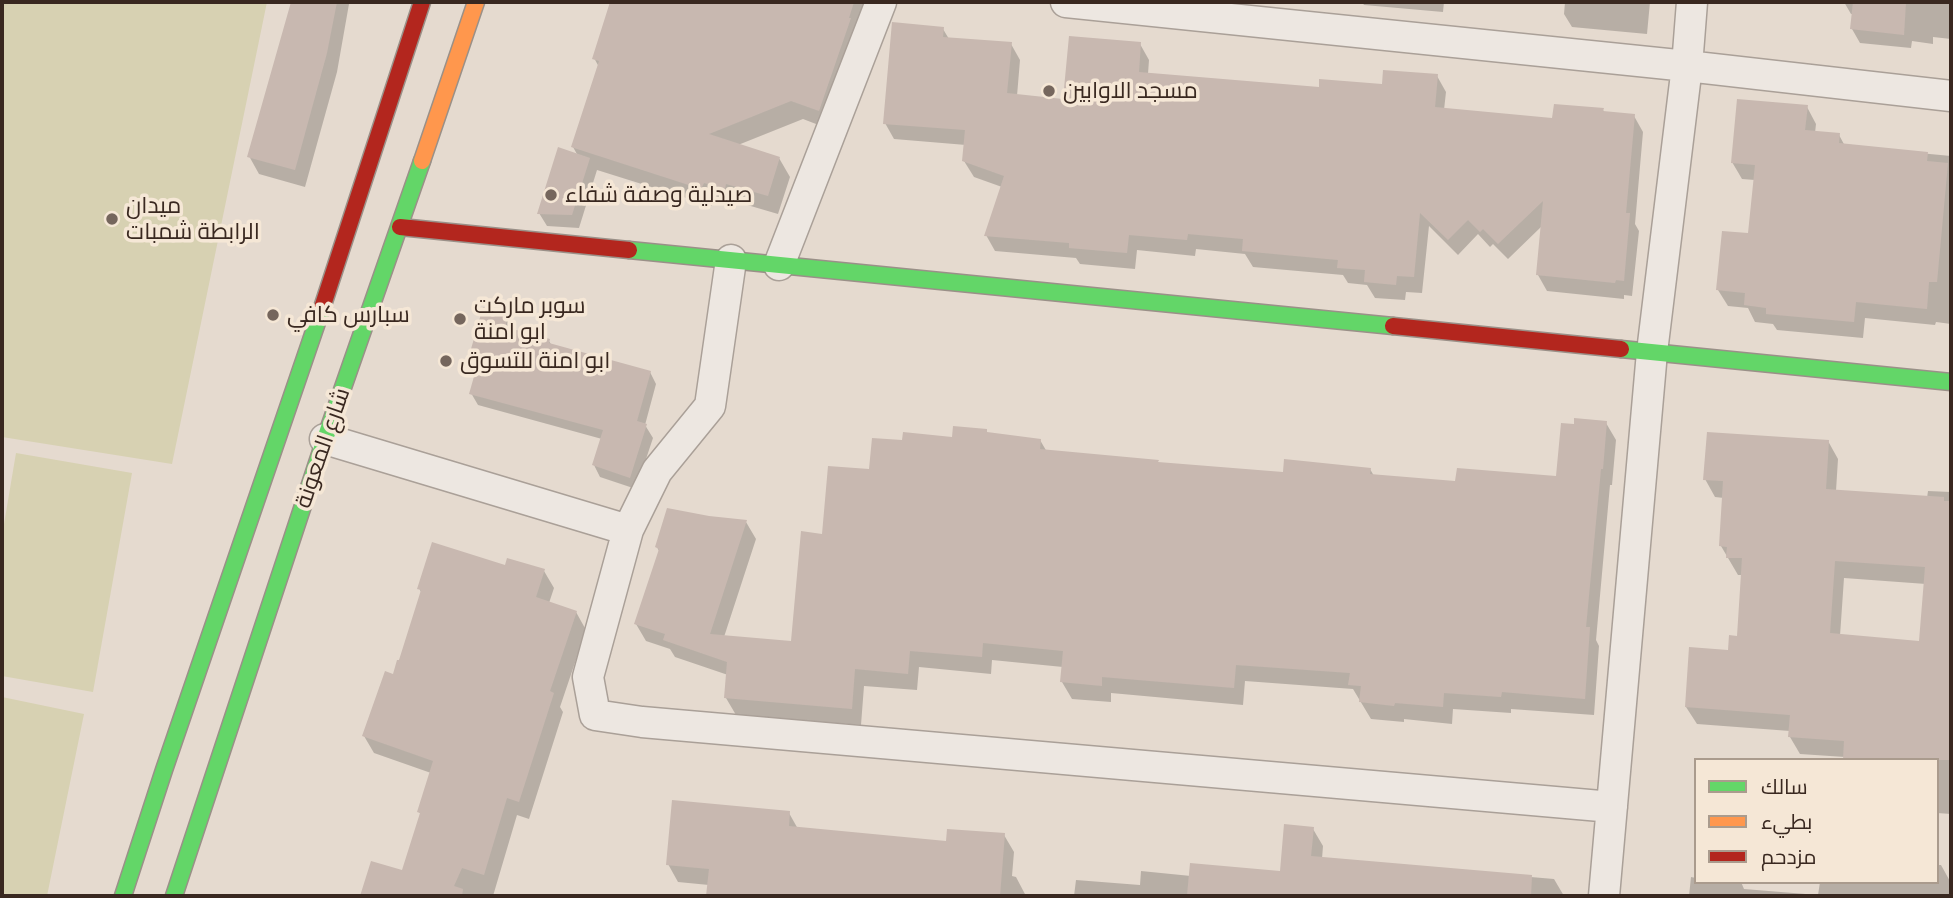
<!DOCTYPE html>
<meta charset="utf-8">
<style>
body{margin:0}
#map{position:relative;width:1953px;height:898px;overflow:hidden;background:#e5dacf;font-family:"IBM Plex Serif",Cairo,serif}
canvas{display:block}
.frame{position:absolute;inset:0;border:4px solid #392820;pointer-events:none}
.legend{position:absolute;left:1694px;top:758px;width:245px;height:126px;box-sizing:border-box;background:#f5e7d6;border:2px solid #aa9b8d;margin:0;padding:9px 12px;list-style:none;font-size:21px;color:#392820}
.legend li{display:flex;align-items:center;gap:14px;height:35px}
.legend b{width:35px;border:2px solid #aa9b8d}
</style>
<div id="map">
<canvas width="1953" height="898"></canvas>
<div class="frame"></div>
<ul class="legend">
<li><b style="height:9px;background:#63d668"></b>سالك</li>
<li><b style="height:9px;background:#ff974d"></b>بطيء</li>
<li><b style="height:9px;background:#b3261e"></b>مزدحم</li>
</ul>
</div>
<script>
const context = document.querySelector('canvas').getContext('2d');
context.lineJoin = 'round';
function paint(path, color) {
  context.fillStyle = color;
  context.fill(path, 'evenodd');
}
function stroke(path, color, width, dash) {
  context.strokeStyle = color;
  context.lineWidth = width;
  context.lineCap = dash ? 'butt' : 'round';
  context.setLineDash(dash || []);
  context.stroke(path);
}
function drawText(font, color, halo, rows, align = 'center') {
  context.font = font + ' "IBM Plex Serif",Cairo,serif';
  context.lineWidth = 7;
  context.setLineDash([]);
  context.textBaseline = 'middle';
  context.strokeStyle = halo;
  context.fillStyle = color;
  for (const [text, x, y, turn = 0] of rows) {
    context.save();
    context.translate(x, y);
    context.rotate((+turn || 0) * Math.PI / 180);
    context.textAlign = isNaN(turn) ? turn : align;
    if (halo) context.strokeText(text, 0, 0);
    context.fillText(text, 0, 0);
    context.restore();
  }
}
const green = new Path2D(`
 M2,2H267L172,464L2,437Z
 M16,453L132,473L93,692L2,676V536Z
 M2,697L84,714L47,896H2Z`);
const shadow = new Path2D(`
 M304,2H348L349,4L337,72L305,187L259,174L249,156L295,48Z
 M612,2H870L829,129L803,119L738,145L779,158L790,177L778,214L737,202L735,207L714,200L712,206L597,170L579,228L547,226L539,213L578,156L573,147L599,67L594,58Z
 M1362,2H1444L1443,12L1364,5Z
 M1565,2H1650L1647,34L1572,27L1564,14Z
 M1844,2H1951V39L1933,37V44L1912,41L1911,48L1860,43L1852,29L1853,14H1851Z
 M943,29L949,39L1011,44L1020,60L1017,96L1065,100L1140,44L1149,60L1148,74L1321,89L1383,86L1437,76L1446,92L1444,110L1554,120L1603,110L1605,113L1634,116L1643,132L1635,224L1639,231L1632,296L1624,295V299L1547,291L1538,275L1542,226L1508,259L1493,244L1490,247L1478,234L1458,255L1429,226L1422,293L1406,292L1405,300L1375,298L1367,285L1348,283L1343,275L1253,267L1245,254L1196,249L1195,256L1137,250L1135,269L1080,264L1076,258L995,251L986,235L1002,187L974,177L964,161L966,145L894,139L885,123Z
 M1807,107L1816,124L1815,133L1839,135L1845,146L1951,156V324L1936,322L1935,325L1865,318L1863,338L1777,330L1773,324L1755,322L1748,308L1728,306L1718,290L1750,235L1755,180L1742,179L1732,162Z
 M508,315L515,327L514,331L549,341L552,346L650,372L656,384L645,425L653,438L636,489L600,477L594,465L602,439L478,405L471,393L475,375L469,363Z
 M1606,423L1616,440L1612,485H1610L1596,640L1599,646L1594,715L1511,709V713L1453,709L1452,724L1404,719V722L1371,719L1353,689L1245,681L1243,705L1111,693V702L1072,699L1062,682L1063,667L992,660L991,674L919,667L917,690L864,686L861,725L736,715L726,698L728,675L675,657L670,649L646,641L636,624L660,553L657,547L708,517L746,522L756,539L724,637L792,643L824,536L871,471L904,442L953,439L988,434L1040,440L1047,452L1159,464L1284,474L1370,469L1374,476L1457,483L1557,478Z
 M1828,441L1838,459L1836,491L1927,498L1928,491L1951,492V814L1937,813V760L1845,757L1800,754L1790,737V731L1697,724L1686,707L1738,638L1743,575H1738L1721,546L1724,498L1715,497L1705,479ZM1844,578L1926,584L1921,643L1840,636Z
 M506,568L544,571L554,588L549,603L576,612L586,630L560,707L563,712L529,819L517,815L493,896H362L372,863L403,873L421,815L419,812L431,773L374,753L364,736L394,676L422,594L419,588Z
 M789,813L798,829L948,842L1004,835L1014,852L1012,876L1016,877L1026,896H708L709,885L678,882L668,864Z
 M1313,829L1323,846L1322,859L1554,879L1564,896H1074L1076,880L1140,885L1141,871L1191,876L1282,873Z
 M1937,865H1941L1951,883V896H1689L1691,877L1696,878V882H1741L1744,889L1818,895L1820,882H1937Z`);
const building = new Path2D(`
 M291,2H337L327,53L295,170L247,157Z
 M610,2H854L849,18H851L819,111L791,101L709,134L780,157L768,196L726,184L725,189L704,183L701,189L571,147L599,61L592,59Z
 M1853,2H1906L1904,35L1850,29Z
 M892,22L944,27L943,37L1012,42L1007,93L1063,99L1069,36L1141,42L1139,72L1319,87V79L1382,84L1383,70L1438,74L1435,107L1552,118L1554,104L1604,108L1603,111L1635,114L1626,213H1630L1624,281L1616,280L1615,283L1536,275L1543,201L1498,244L1483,229L1480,232L1468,220L1448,240L1420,213L1414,277L1397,276L1396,285L1364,282L1365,270L1337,268L1338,260L1242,251L1243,239L1188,234L1187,240L1129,235L1127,253L1069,248V243L984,236L1004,176L962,161L965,130L883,124Z
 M1737,99L1808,105L1805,130L1840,133L1839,143L1928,152L1927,161L1948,163L1937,282H1929L1927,309L1856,302L1854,322L1766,314V308L1744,305L1745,293L1716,290L1722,231L1748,233L1755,165L1731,163Z
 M558,147L590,158L572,215L537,214Z
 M483,307L509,314L505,327L550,339L549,343L651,371L637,421L647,424L630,478L592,465L603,430L469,394L477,366L467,363Z
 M1574,418L1607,421L1603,469H1601L1586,627H1590L1585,699L1502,692L1501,697L1444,693L1443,707L1395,703L1394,706L1359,702L1361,686L1348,685L1350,673L1236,665L1234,688L1102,677V686L1060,682L1063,651L983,643L982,657L910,651L908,674L855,669L852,709L724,698L727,662L663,640L665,634L634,624L659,549L655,547L667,508L709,516L747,520L710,634L791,641L801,531L822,534L828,466L869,469L872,438L902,440L903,432L952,437L953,426L987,429V432L1041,439L1040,449L1159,460L1158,462L1283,472L1284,459L1371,468L1370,474L1455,481L1457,468L1556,476L1561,423L1574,424Z
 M1707,432L1829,440L1826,489L1944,497V501H1951V760H1843L1844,741L1788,737L1790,715L1685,707L1689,647L1728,650L1729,635L1737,636L1742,558H1726L1727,547L1719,546L1723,481L1703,480ZM1835,561L1925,567L1919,641L1830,633Z
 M432,542L505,565L507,558L545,569L536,597L577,611L550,691L554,693L519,802L507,798L484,875L462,868L454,886L463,889L462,896H360L371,861L402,870L420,813L417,812L433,761L362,736L385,671L393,674L397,660H399L421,590L417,589Z
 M672,800L790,811L789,826L946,841L947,829L1005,833L1000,896H706L709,869L666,865Z
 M1284,824L1314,827L1311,856L1532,875L1531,896H1187L1190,863L1280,871Z`);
const street = new Path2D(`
 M1066,2L1687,66L1951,96
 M731,260L710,406L657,471L628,530L588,677L595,715L642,722L1612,807
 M779,265L881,2
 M325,439L628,530
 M1604,896L1652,352L1687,66L1692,2`);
const fast = new Path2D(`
 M629,250L1393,326
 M1621,349L1951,382
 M123,896L164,770L322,308
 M174,896L325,439L422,161`);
const slow = new Path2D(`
 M422,161L476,2`);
const jam = new Path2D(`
 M400,227L629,250
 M322,308L422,2
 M1393,326L1621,349`);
const markers = [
 [1049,91,7,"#75665d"],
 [551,195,7,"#75665d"],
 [112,219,7,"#75665d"],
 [273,315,7,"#75665d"],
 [460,319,7,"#75665d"],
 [446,361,7,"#75665d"]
];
const poiNames = [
 ["مسجد الاوابين",1063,91],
 ["صيدلية وصفة شفاء",565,195],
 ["ميدان",126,206],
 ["الرابطة شمبات",126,232],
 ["سوبر ماركت",474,306],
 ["ابو امنة",474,332],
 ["سبارس كافي",287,315],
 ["ابو امنة للتسوق",460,361]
];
const streetNames = [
 ["شارع المعونة",323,448,-71]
];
paint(green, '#d7d1b2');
paint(shadow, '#0003');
paint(building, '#c8b8b0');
stroke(street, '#aaa098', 33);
stroke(fast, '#9a9088', 19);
stroke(slow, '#9a9088', 19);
stroke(jam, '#9a9088', 19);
stroke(street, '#ede7e1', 30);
stroke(fast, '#63d668', 16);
stroke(slow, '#ff974d', 16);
stroke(jam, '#b3261e', 16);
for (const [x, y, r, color] of markers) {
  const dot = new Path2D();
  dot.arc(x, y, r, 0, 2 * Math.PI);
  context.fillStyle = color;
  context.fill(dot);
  stroke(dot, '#f5e7d6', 2.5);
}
drawText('23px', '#392820', '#f5e7d6', poiNames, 'left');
drawText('23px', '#392820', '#f5e7d6', streetNames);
</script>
